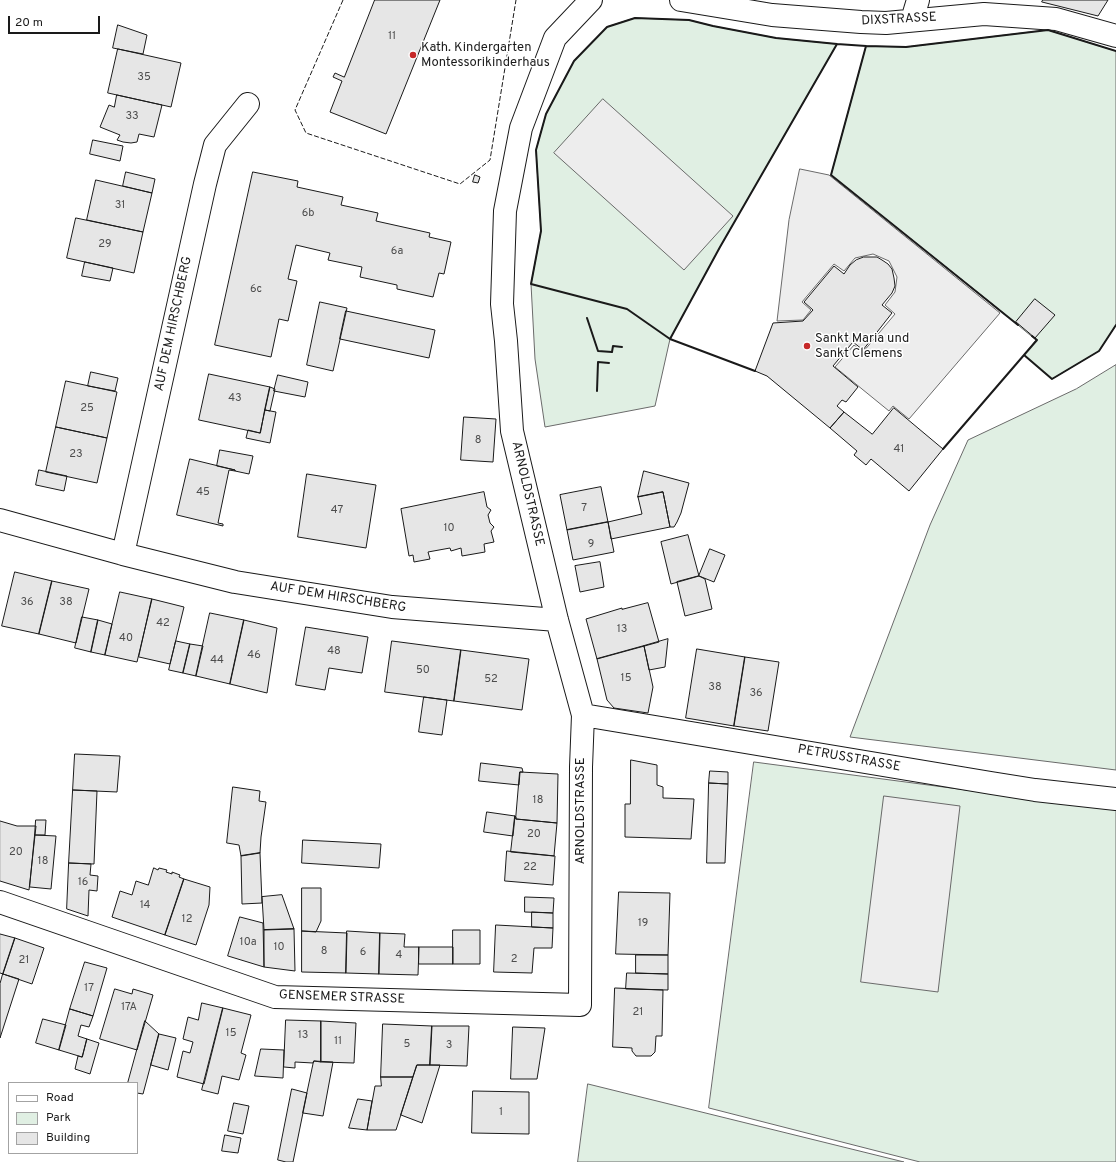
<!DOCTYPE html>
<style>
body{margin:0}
#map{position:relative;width:1116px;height:1162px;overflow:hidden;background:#fff;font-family:Overpass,sans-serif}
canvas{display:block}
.legend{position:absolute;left:8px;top:1082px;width:130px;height:72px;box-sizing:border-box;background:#fff;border:1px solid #a3a3a3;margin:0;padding:5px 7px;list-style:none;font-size:12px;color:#1a1a1a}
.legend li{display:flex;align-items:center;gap:8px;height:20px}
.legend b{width:20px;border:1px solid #a3a3a3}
.scale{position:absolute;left:8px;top:16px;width:92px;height:18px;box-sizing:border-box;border:2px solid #1a1a1a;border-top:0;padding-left:5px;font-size:12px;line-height:14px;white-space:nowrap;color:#1a1a1a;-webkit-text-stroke:3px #fff;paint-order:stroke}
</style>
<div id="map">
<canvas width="1116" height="1162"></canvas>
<ul class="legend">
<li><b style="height:5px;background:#fff"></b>Road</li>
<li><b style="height:11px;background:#e0efe3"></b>Park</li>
<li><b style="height:11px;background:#e6e6e6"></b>Building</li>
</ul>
<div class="scale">20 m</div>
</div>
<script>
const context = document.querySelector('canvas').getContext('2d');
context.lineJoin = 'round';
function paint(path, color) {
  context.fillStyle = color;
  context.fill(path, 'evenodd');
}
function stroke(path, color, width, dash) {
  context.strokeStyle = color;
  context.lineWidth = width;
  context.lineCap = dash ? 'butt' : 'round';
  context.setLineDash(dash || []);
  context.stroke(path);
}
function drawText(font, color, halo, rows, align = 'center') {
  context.font = font + ' Overpass,sans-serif';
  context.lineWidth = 3;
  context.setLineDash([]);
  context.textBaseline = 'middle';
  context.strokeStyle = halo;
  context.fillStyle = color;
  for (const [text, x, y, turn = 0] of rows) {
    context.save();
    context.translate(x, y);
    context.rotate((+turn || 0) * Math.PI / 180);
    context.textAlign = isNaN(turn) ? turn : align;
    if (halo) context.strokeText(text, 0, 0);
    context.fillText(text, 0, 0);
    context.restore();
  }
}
const green = new Path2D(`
 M635,18L689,20L713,26L776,38L837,44L720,247L670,339L655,406L545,427L535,359L531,284L541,231L536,150L546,114L574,61L607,27Z
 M1048,30L1116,51V325L1099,351L1052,379L1024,355L1036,340L995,306L831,175L866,46L906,47Z
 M1116,365V770L850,737L930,525L968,440L1076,389Z
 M754,762L989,793L1116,808V1162H920L709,1108Z
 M588,1084L904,1162H578Z`);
const parking = new Path2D(`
 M603,99L733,216L684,270L554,153Z
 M800,169L829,175L1000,313L909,419L893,406L889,411L835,367L854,345L863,352L895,314L885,305L895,292L897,277L889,261L873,254L855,258L844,271L834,264L802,302L811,310L803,320L777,321L789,220Z
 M884,796L960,806L938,992L861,982Z`);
const building = new Path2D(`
 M375,0H440L386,134L330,112L342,81L333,77L335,73L344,77Z
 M1043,0H1108L1098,16L1042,2Z
 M118,25L147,35L143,54L113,48Z
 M118,49L181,63L171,107L108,93Z
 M117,95L162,105L154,137L139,134L137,142L131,143L123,142L117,140L120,135L100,127L109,105L114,107Z
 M93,140L123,146L120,161L90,154Z
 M126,172L155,179L152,193L123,186Z
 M253,172L298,181L297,187L343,197L341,205L378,213L376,221L430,233L429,237L451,242L444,274L439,273L433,297L397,289V285L360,277L362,267L328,260L330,253L296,245L288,279L297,281L288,321L279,319L271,357L215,345Z
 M475,175L480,177L478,183L473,182Z
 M96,180L152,193L143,232L87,220Z
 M76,218L143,232L134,273L67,258Z
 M864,257H877L882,260L888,264L892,269L894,278L895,286L892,293L882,305L892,313L863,350L853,342L833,366L858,387L846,402L842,400L837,406L844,412L830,428L767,376L755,371L773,323L803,321L813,310L804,302L834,266L844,274L850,265L856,260Z
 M85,262L113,268L110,281L82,276Z
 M1035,299L1055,315L1035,338L1016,322Z
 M320,302L347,308L333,371L307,365Z
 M346,311L435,330L429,358L340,339Z
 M91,372L118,378L115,391L88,386Z
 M209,374L270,387L260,433L199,420Z
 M278,375L308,382L305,397L274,391Z
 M66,381L117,392L107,438L56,427Z
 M270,387L275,389L270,411L265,410Z
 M894,408L943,449L909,491L871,459L866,465L854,455L857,451L830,428L844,412L872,434Z
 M265,410L276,412L270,443L246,438L248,430L260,433Z
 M464,417L496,419L493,462L461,460Z
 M56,427L107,438L97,483L46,472Z
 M220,450L253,456L249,474L235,471V470L217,466Z
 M190,459L235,470V471L229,470L218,523L223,524V526L177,515Z
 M39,470L67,476L64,491L36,485Z
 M644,471L689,483L681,513L677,522L674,527H670L663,492L638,497Z
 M307,474L376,485L366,548L298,537Z
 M601,487L608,522L567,530L560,495Z
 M484,492L487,507L491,510L488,515L490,523L494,527L491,531L494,542L484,544L485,552L462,556L461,548L451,551L450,548L428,552L430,559L414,562L413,555L409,556L401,509Z
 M663,492L670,527L611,539L608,522L642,514L638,497Z
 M608,522L614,552L573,560L567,530Z
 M688,535L699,576L671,584L661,542Z
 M710,549L725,555L714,582L699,576Z
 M600,562L604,587L580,592L575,566Z
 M15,572L52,581L39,634L2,626Z
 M699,576L705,579L712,609L685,616L677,582Z
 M52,581L89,589L76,643L39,634Z
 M120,592L152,599L137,662L105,655Z
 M152,599L184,607L170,664L139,657Z
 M648,603L659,642L597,659L586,619L622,608V609Z
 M210,613L244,620L230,684L196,676Z
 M82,617L98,620L91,652L75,648Z
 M98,620L112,624L105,655L91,652Z
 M244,620L277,628L267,693L230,684Z
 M306,627L368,637L362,673L329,668L325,690L296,685Z
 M668,639L665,667L649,670L644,646Z
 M176,641L190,644L183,673L169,670Z
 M392,641L461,650L454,701L385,692Z
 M190,644L203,646L196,676L183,673Z
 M644,646L653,687L648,713L614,708L607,700L597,659Z
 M697,649L745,657L734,726L686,718Z
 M461,650L529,659L522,710L454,701Z
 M745,657L779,662L768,731L734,726Z
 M424,697L447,700L442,735L419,732Z
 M75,754L120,756L117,792L73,790Z
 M631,760L657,765V785L663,787V798L694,799L691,839L625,837V804H630Z
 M481,763L522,768L523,772H520L519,785L479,781Z
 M710,771L728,772V784L709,783Z
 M520,772L558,774L557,823L516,819Z
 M709,783L728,784L725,863H707Z
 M233,787L260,791L259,801L266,802L261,837L260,853L241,856L239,845L227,843Z
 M73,790L97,791L94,864L69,863Z
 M487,812L515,816L513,836L484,832Z
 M515,816L516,817V819L557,823L554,856L511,852Z
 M36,820H46L45,835H35Z
 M0,821L17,826H36L29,890L0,881Z
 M35,835L56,836L51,889L30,887Z
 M303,840L381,844L379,868L302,863Z
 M507,851L555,856L553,885L505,881Z
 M260,853L262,903L242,904L241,856Z
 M69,863L91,864L90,875L98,876L97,891L89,890L88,916L67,909Z
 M154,868L158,870L159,868L167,870L166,872L172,874V872L180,875L179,877L184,879L165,935L112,917L120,891L132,895L136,881L148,885Z
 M184,879L210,887L209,905L196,945L165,935Z
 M302,888H321V921L316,932L302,931Z
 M619,892L670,893L668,955L616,954Z
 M282,895L294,929L264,930L262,897Z
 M525,897L554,898L553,913L525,912Z
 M532,912L553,913V928L532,927Z
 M240,917L263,923L264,967L228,956Z
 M496,925L553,928L552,948H534L532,973L494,972Z
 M294,929L295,971L264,967V930Z
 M453,930H480V964H453Z
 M302,931L347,933L346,973L302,972Z
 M347,931L380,933L379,974L346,973Z
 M380,933L405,934L404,947H419L418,975L379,974Z
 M0,934L15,938L3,974L0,973Z
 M15,938L44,948L32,984L3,974Z
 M419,947H453V964H419Z
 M636,955H668V974L636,973Z
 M85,962L107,968L93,1016L70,1009Z
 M627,973L668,974V990L626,989Z
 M3,974L19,979L0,1038V984Z
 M615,988L663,990L662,1036H656L655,1052L651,1056H636L632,1051V1048L613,1047Z
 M115,989L132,994L133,989L153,995L137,1050L100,1039Z
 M202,1003L223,1008L204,1084L177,1077L183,1051L190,1053L193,1042L183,1039L188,1017L198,1020Z
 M223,1008L251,1015L241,1053L246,1055L239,1080L222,1076L218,1094L202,1090Z
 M70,1009L93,1016L89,1027L81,1025L78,1036L87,1039L82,1057L59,1050Z
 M43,1019L66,1025L59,1050L36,1043Z
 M286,1020L321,1021V1062L314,1061L313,1063L295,1062V1068L284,1067Z
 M145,1021L159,1034L143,1094L137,1093V1083H128Z
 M321,1021L356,1023L354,1063L321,1062Z
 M383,1024L432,1026L430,1065H417L413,1077H381Z
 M432,1026H469L467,1066L430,1065Z
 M513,1027L545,1028L537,1079H511Z
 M159,1034L176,1038L168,1070L151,1065Z
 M87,1039L99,1043L90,1074L75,1069L78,1056L82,1057Z
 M261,1049L284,1050L283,1078L255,1076Z
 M314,1061L333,1062L323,1116L303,1113Z
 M417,1065H440L422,1123L401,1115Z
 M381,1077H413L396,1130H367L375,1086H381Z
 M292,1089L307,1093L293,1162H286L278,1160Z
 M473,1091L529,1092V1134L472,1133Z
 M358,1099L372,1101L367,1130L349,1128Z
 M234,1103L249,1106L243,1134L228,1131Z
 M225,1135L241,1138L238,1153L222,1151Z`);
const minor = new Path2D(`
 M681,0L772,15L861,22L886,23L984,14L1056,19L1116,36
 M912,20L918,0
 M0,520L123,554L235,582L392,607L557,620
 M123,554L205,184L215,145L248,104
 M583,715L991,783L1035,790L1116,799
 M0,902L275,997L580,1005L581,767L583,715L557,620L512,431L506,341L502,304L505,211L521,128L555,38L591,0`);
const fence = new Path2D(`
 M343,0L295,110L306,133L460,184L490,160L516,0`);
const wall = new Path2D(`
 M635,18L689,20L713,26L776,38L837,44L720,247L670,339L627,309L531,284L541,231L536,150L546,114L574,61L607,27Z
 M837,44L866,46
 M587,318L598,351L612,352L613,346L622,347
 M1018,325L831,175L866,46L906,47L1048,30L1116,51
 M1032,336L1037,340L1024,355L1052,379L1099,351L1116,325
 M670,339L755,371
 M597,391L598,362L609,363
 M943,449L1024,355`);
const markers = [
 [413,55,4,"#c62828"],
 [807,346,4,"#c62828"]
];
const numberNames = [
 ["11",392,37],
 ["35",144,78],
 ["33",132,117],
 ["31",120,206],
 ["6b",308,214],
 ["29",105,245],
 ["6a",397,252],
 ["6c",256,290],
 ["43",235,399],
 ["25",87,409],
 ["8",478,441],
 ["41",899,450],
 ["23",76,455],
 ["45",203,493],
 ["7",584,509],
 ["47",337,511],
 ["10",449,529],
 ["9",591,545],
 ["36",27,603],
 ["38",66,603],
 ["42",163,624],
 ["13",622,630],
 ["40",126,639],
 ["48",334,652],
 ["46",254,656],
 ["44",217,661],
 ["50",423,671],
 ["15",626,679],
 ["52",491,680],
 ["38",715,688],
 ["36",756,694],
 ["18",538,801],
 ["20",534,835],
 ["20",16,853],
 ["18",43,862],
 ["22",530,868],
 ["16",83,883],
 ["14",145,906],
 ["12",187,920],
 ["19",643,924],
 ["10a",248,943],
 ["10",279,948],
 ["8",324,952],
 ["6",363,953],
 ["4",399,956],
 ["2",514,960],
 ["21",24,961],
 ["17",89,989],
 ["17A",129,1008],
 ["21",638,1013],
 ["15",231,1034],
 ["13",303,1036],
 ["11",338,1042],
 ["5",407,1045],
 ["3",449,1046],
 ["1",501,1113]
];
const streetNames = [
 ["DIXSTRASSE",899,20,-3],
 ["AUF DEM HIRSCHBERG",174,324,-78],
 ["ARNOLDSTRASSE",527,494,77],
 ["AUF DEM HIRSCHBERG",338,598,9],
 ["PETRUSSTRASSE",849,759,10],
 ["ARNOLDSTRASSE",581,811,-90],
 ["GENSEMER STRASSE",342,998,2]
];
const poiNames = [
 ["Kath. Kindergarten",421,48],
 ["Montessorikinderhaus",421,63],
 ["Sankt Maria und",815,339],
 ["Sankt Clemens",815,354]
];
paint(green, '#e0efe3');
stroke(green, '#6a6a6a', 1);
paint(parking, '#ededed');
stroke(parking, '#6a6a6a', 1);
paint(building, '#e6e6e6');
stroke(building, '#1a1a1a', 1);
stroke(minor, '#1a1a1a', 24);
stroke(minor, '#fff', 22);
stroke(fence, '#1a1a1a', 1, [5, 2]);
stroke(wall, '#1a1a1a', 2);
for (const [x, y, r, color] of markers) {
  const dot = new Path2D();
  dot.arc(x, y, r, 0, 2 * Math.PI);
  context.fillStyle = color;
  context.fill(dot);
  stroke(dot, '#fff', 1.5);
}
drawText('11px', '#4d4d4d', null, numberNames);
drawText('13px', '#1a1a1a', '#fff', streetNames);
drawText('13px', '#1a1a1a', '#fff', poiNames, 'left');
</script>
